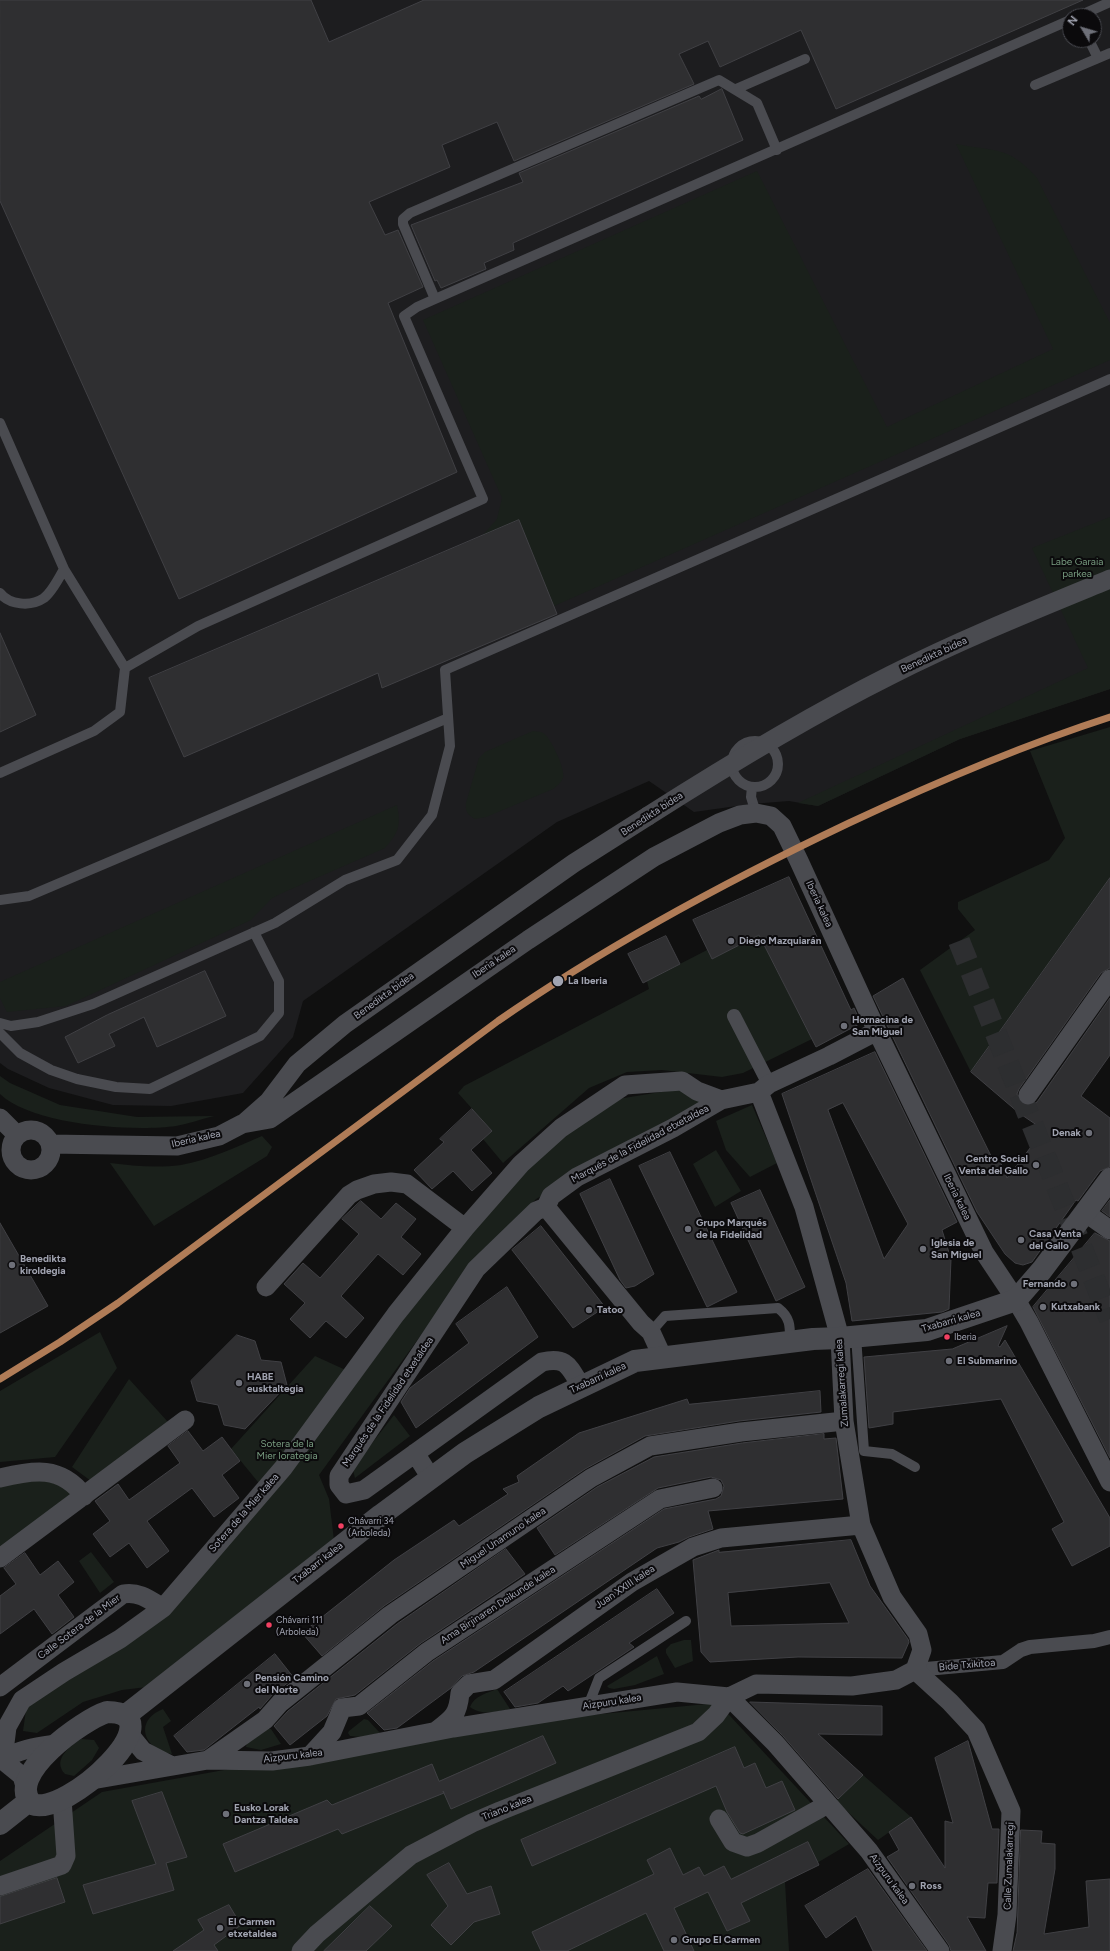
<!DOCTYPE html>
<meta charset="utf-8">
<style>
body{margin:0}
#map{position:relative;width:1110px;height:1951px;overflow:hidden;background:#101010;font-family:Figtree,sans-serif}
canvas{display:block}
.north{position:absolute;left:1062px;top:8px;width:40px;height:40px;box-sizing:border-box;background:#0b0a0c;border:1px solid #47484e;border-radius:50%;rotate:308deg;font-size:11px;font-weight:700;line-height:16px;text-align:center;color:#a1a4b1}
.north::after{content:'';display:block;margin:auto;width:14px;height:18px;background:#6e7079;clip-path:polygon(50% 0,100% 100%,50% 72%,0 100%)}
</style>
<div id="map">
<canvas width="1110" height="1951"></canvas>
<div class="north">N</div>
</div>
<script>
const context = document.querySelector('canvas').getContext('2d');
context.lineJoin = 'round';
function paint(path, color) {
  context.fillStyle = color;
  context.fill(path, 'evenodd');
}
function stroke(path, color, width, dash) {
  context.strokeStyle = color;
  context.lineWidth = width;
  context.lineCap = dash ? 'butt' : 'round';
  context.setLineDash(dash || []);
  context.stroke(path);
}
function drawText(font, color, halo, rows, align = 'center') {
  context.font = font + ' Figtree,sans-serif';
  context.lineWidth = 4;
  context.setLineDash([]);
  context.textBaseline = 'middle';
  context.strokeStyle = halo;
  context.fillStyle = color;
  for (const [text, x, y, turn = 0] of rows) {
    context.save();
    context.translate(x, y);
    context.rotate((+turn || 0) * Math.PI / 180);
    context.textAlign = isNaN(turn) ? turn : align;
    if (halo) context.strokeText(text, 0, 0);
    context.fillText(text, 0, 0);
    context.restore();
  }
}
const built = new Path2D(`
 M0,0H1110V689L960,739L818,806L789,801L751,804L694,812L649,781L557,822L303,1001L293,1037L243,1093L171,1106L113,1105L49,1088L8,1069L0,1063ZM1070,16H1094V40H1070Z`);
const green = new Path2D(`
 M956,144C995,152 1008,145 1037,178L1110,323V360L554,606L519,520L482,536L497,519L502,498L423,320L757,171L887,427L1053,349Z
 M1110,517V689L960,739L818,806L798,803L1088,668L1032,548Z
 M1110,727V878L971,1072L920,970L975,930L958,909V902L1049,860L1065,838L1030,751Z
 M533,731C536,732 540,731 543,733C550,736 566,770 563,778C561,783 557,786 553,789L486,817L475,819C468,815 465,812 466,803L479,758L485,752Z
 M397,805C401,826 399,832 385,848L280,894L271,899L251,920L66,1006L7,1012L0,998V982Z
 M759,935L812,1039L743,1073L722,1077L662,1070L627,1072L589,1088L503,1163L483,1139L492,1131L458,1093L464,1086L649,989L647,981L707,950L712,959Z
 M0,1076L10,1083L60,1105L137,1117L214,1116C201,1119 188,1124 176,1126C133,1132 32,1125 0,1094Z
 M679,1089L706,1106L536,1199L464,1276L319,1475L329,1499L334,1540L147,1687L122,1690L83,1702L37,1733L23,1731L27,1703L144,1629L267,1493L231,1449L315,1356L361,1377L456,1248L523,1172L582,1121L618,1099Z
 M752,1105L777,1163L750,1177L726,1150L716,1121Z
 M262,1136L272,1147L267,1156L154,1226L110,1163C133,1166 157,1168 181,1165C209,1160 236,1147 262,1136Z
 M716,1150L741,1191L715,1207L693,1164Z
 M100,1332L117,1368L55,1457L0,1462V1391Z
 M129,1379L168,1422L91,1481L72,1467Z
 M394,1415L410,1436L355,1478L353,1470L359,1460Z
 M23,1480L49,1481L72,1492L69,1498L0,1550V1486Z
 M91,1552L114,1582L100,1593L79,1561Z
 M684,1640H691L693,1661L675,1668L666,1653V1649L671,1644Z
 M657,1656L664,1674L635,1685L614,1689L609,1688L607,1686Z
 M497,1689L510,1709C496,1712 482,1716 470,1707C474,1696 487,1693 497,1689Z
 M718,1703L849,1844L785,1882L789,1951H0V1861L102,1792L435,1732L453,1728Z
 M163,1709L171,1721L163,1727L172,1754C144,1750 133,1721 163,1709Z
 M364,1719L368,1720L380,1733L361,1737L350,1736L348,1733L349,1731Z
 M265,1729H271L281,1744L261,1750L246,1747L247,1742Z
 M81,1739L94,1740L99,1748L92,1760L74,1776L65,1774C52,1760 69,1747 81,1739Z
 M863,1775L911,1817L878,1840L836,1801Z`);
const building = new Path2D(`
 M0,0H311L329,42L424,0H1083L836,109L801,30L720,67L708,41L679,54L694,84L514,161L497,122L442,145L450,167L369,202L385,235L398,230L423,287L388,303L457,472L179,599L0,201Z
 M722,89L743,140L513,243L514,250L484,263L486,269L441,288L437,280L435,281L411,225L523,182L519,173L699,96L701,99Z
 M519,520L557,614L382,688L378,673L184,757L149,678Z
 M0,633L36,715L0,732Z
 M789,877L851,1010L854,1008L861,1023L816,1047L759,935L712,959L693,920Z
 M1110,878V968L1101,973L1019,1089L1017,1094L1021,1104L1027,1106L1032,1105L1037,1102L1110,998V1055L1081,1096L1110,1118V1167L1100,1171L1078,1201L1076,1200L1032,1262L1023,1265L1015,1263L1005,1254L977,1212L873,996L903,978L995,1164L1000,1161L1007,1178L1044,1130L1019,1113L971,1072Z
 M666,936L680,964L643,983L628,954Z
 M205,971L226,1016L157,1047L144,1017L109,1034L115,1046L78,1063L65,1037L107,1015Z
 M875,1052L957,1222L942,1230L951,1259L949,1309L942,1312L852,1321L846,1283L782,1094ZM843,1103L908,1224L884,1259L828,1110Z
 M472,1109L492,1131L471,1150L492,1173L472,1191L453,1171L432,1189L414,1170L444,1142L440,1139Z
 M670,1152L737,1292L707,1307L639,1166Z
 M610,1179L654,1274L635,1286L626,1288L620,1280L580,1194Z
 M760,1190L805,1287L776,1301L731,1203Z
 M1110,1200V1217L1102,1211Z
 M361,1201L381,1219L396,1203L416,1219L401,1237L421,1254L403,1275L378,1254L341,1296L364,1318L346,1338L326,1321L310,1338L290,1319L305,1303L284,1284L303,1263L320,1278L359,1234L342,1219Z
 M0,1223L48,1306L0,1333Z
 M541,1226L605,1307L573,1328L512,1250Z
 M1095,1233L1110,1241V1458L1033,1307Z
 M507,1287L538,1337L416,1428L401,1402L410,1388L469,1343L456,1324Z
 M1007,1326L998,1346L1000,1347L1005,1340L1110,1518V1546L1072,1566L1052,1529L1064,1522L1001,1399L893,1412V1424L869,1428L864,1357L952,1349Z
 M237,1335L255,1341L261,1360L281,1362L287,1385L245,1429L224,1425L218,1405L197,1401L191,1381Z
 M820,1391L821,1412L739,1421L645,1436L585,1469L384,1606L322,1656L302,1633L394,1560L454,1520L459,1526L508,1494L503,1489L519,1482L517,1476L579,1433L687,1399L689,1404Z
 M188,1431L203,1451L222,1437L240,1461L222,1475L239,1498L214,1517L192,1488L147,1521L169,1551L147,1568L129,1543L110,1557L93,1534L110,1521L95,1501L118,1484L129,1500L180,1463L168,1446Z
 M824,1434V1439L836,1438L843,1499L708,1511L713,1529L689,1537L679,1542L657,1548L474,1672L462,1676L451,1688L397,1728L384,1730L367,1713L433,1661L664,1509L716,1499L721,1496L724,1486L721,1480L711,1477L658,1488L555,1555L537,1528L597,1487L654,1457L742,1443Z
 M851,1540L870,1586L908,1639L909,1642L902,1658L798,1657L710,1662L701,1652L693,1560L719,1550V1552ZM830,1583L849,1623L731,1626L728,1593Z
 M506,1549L525,1574L421,1643L355,1695L336,1699L327,1716L290,1745L274,1726L288,1711L397,1624Z
 M25,1553L40,1575L58,1561L74,1582L58,1595L74,1617L52,1634L34,1609L0,1634V1596L16,1584L4,1568Z
 M657,1589L674,1613L629,1643L634,1647L568,1691L563,1686L538,1703L515,1707L504,1692Z
 M275,1654L294,1678L273,1694L260,1709L259,1707L204,1750L187,1752L174,1736Z
 M750,1702L882,1706V1735L818,1734L863,1775L838,1799L783,1736Z
 M543,1736L556,1763L451,1809L443,1791L444,1793L342,1834L338,1829L235,1872L223,1844L327,1800L332,1805L432,1764L439,1781Z
 M968,1741L992,1829H999L997,1883H988L985,1918L967,1917L986,1951H951L949,1945L887,1857L899,1850L889,1832L911,1817L945,1868V1821L953,1823L935,1758Z
 M735,1747L744,1768L755,1763L766,1788L782,1781L795,1810L743,1834L740,1833L727,1812L716,1786L532,1866L521,1840Z
 M162,1792L187,1857L166,1863L174,1890L93,1914L83,1885L156,1864L132,1801Z
 M1021,1830L1042,1831L1041,1843L1055,1844V1869L1044,1934L1089,1927L1086,1881L1110,1879V1951H1013L1017,1933Z
 M808,1842L819,1865L741,1903L750,1921L727,1931L708,1892L674,1908L694,1951H664L646,1913L567,1951H541L532,1932L654,1874L647,1860L670,1848L683,1875L699,1867L704,1876L724,1866L731,1879Z
 M449,1863L467,1894L491,1886L500,1914L474,1922L451,1945L431,1925L448,1906L427,1875Z
 M868,1869L927,1951H873L856,1916L826,1938L805,1906Z
 M57,1878L65,1902L0,1924V1897Z
 M229,1905L241,1925L214,1945L218,1951H173L204,1930L198,1920Z
 M370,1906L392,1926L366,1951H324Z`);
const tertiaryTunnel = new Path2D(`
 M959,941L1110,1319`);
const service = new Path2D(`
 M1079,16L1110,2
 M1089,40L1098,58
 M1035,85L1110,53
 M736,89L805,59
 M435,299L403,224V219L410,213L719,80L757,103L777,150
 M0,423L64,569C59,578 52,592 44,598C31,607 9,605 0,593
 M64,569L125,668
 M732 764a23 23 0 1 1 46 0a23 23 0 1 1-46 0Z
 M0,773L94,731L120,712L125,668L198,626L483,499L404,316L417,307L435,299L1070,20
 M752,787L751,797L756,813
 M0,900L29,896L448,718
 M0,1023L11,1026L38,1022L93,1004L275,923L345,880L397,860L432,815L450,746L445,670L1110,379
 M0,1033L20,1053L51,1070L77,1079L116,1087L150,1089L260,1036L279,1013V981L254,932
 M651,1332L665,1316L778,1308C791,1318 790,1327 790,1342
 M856,1336L864,1451L892,1454L915,1467
 M588,1706L599,1678L686,1621`);
const pedestrian = new Path2D(`
 M734,1016L769,1084
 M915,1670L1003,1662L1021,1650L1030,1647L1094,1641L1110,1637`);
const minor = new Path2D(`
 M759,1092L804,1207L840,1338L844,1421L861,1525L892,1597L918,1634L922,1650L915,1670
 M1028,1095L1110,979
 M0,1118L17,1135
 M243,1124L269,1101L297,1064L345,1024L574,863L648,816
 M11 1150a20 20 0 1 1 40 0a20 20 0 1 1-40 0Z
 M50,1144L177,1146L219,1136L242,1124L270,1119L528,940L654,857L719,823L740,815L756,813L771,816L782,826L799,861L877,1031L984,1252L1016,1300L1029,1322L1110,1482
 M546,1207L641,1323L651,1332L662,1356
 M1086,1213L1110,1230
 M266,1287L349,1195L357,1190L374,1184L391,1182L407,1184L465,1228
 M581,1386C569,1367 567,1356 542,1362L364,1490L346,1494L339,1485V1476L476,1269L536,1211L546,1207L551,1196L577,1177L673,1128L721,1100
 M415,1453L431,1478
 M0,1478C33,1470 61,1465 84,1496
 M0,1558L185,1420
 M915,1670L950,1702L976,1730L1011,1811L1007,1915L1002,1951
 M0,1687L123,1594C139,1591 150,1600 163,1608
 M436,1731C453,1718 458,1715 460,1693L469,1684L494,1680L632,1582L693,1547L721,1538L861,1525
 M130,1735L143,1751L170,1765
 M310,1756L332,1732L342,1708L359,1706L427,1652L660,1499L713,1488
 M0,1758L22,1776L26,1790
 M3,1759L7,1727L22,1700L64,1672L120,1639L163,1608L284,1467L396,1314L465,1228L521,1164L561,1128L625,1085L682,1081L697,1091L721,1100L759,1092L769,1084L829,1056L877,1031
 M3,1759C20,1749 36,1747 56,1744
 M208,1760L265,1720L280,1703L390,1615L591,1478L650,1446L741,1432L844,1421
 M92,1780L208,1760L272,1761L310,1756L453,1728L677,1692L729,1697L775,1743L869,1851L940,1951
 M719,1819L733,1842L747,1847L758,1843L828,1804
 M0,1886L62,1865L66,1856L62,1799
 M301,1951L317,1934L411,1855L472,1823L500,1811L698,1732L716,1715L729,1697L756,1684L852,1686L896,1680L915,1670`);
const tertiary = new Path2D(`
 M107,1712C179,1712 66,1818 32,1804C3,1776 84,1719 107,1712Z
 M125,1716L381,1515L465,1453L539,1407L635,1361L813,1339L840,1338L927,1330L1016,1300L1042,1270L1110,1179
 M0,1824L29,1801`);
const minorBridge = new Path2D(`
 M648,816C728,765 807,717 891,675C962,639 1037,609 1110,579`);
const rail1 = new Path2D(`
 M0,1379L60,1342L118,1303L498,1021C609,944 727,881 849,823C934,783 1020,746 1110,717`);
const markers = [
 [731,941,4,"#6e7079"],
 [558,981,6,"#a1a4b1"],
 [844,1026,4,"#6e7079"],
 [1089,1133,4,"#6e7079"],
 [1036,1165,4,"#6e7079"],
 [688,1229,4,"#6e7079"],
 [1021,1240,4,"#6e7079"],
 [923,1249,4,"#6e7079"],
 [12,1265,4,"#6e7079"],
 [1074,1284,4,"#6e7079"],
 [1043,1307,4,"#6e7079"],
 [589,1310,4,"#6e7079"],
 [947,1337,3.5,"#f24062"],
 [949,1361,4,"#6e7079"],
 [239,1383,4,"#6e7079"],
 [341,1526,3.5,"#f24062"],
 [269,1625,3.5,"#f24062"],
 [247,1684,4,"#6e7079"],
 [226,1814,4,"#6e7079"],
 [912,1886,4,"#6e7079"],
 [220,1928,4,"#6e7079"],
 [674,1940,4,"#6e7079"]
];
const busNames = [
 ["Iberia",954,1337],
 ["Chávarri 34",348,1521],
 ["(Arboleda)",348,1533],
 ["Chávarri 111",276,1620],
 ["(Arboleda)",276,1632]
];
const parkNames = [
 ["Labe Garaia",1077,562],
 ["parkea",1077,574],
 ["Sotera de la",287,1444],
 ["Mier lorategia",287,1456]
];
const streetNames = [
 ["Benedikta bidea",934,655,-25],
 ["Benedikta bidea",652,814,-33],
 ["Iberia kalea",819,904,65],
 ["Iberia kalea",494,962,-34],
 ["Benedikta bidea",384,996,-36],
 ["Iberia kalea",196,1139,-13],
 ["Marqués de la Fidelidad etxetaldea",640,1144,-28],
 ["Iberia kalea",957,1197,64],
 ["Txabarri kalea",951,1321,-16],
 ["Txabarri kalea",598,1378,-25],
 ["Zumalakarregi kalea",842,1383,-94],
 ["Marqués de la Fidelidad etxetaldea",388,1402,-56],
 ["Sotera de la Mier kalea",244,1513,-49],
 ["Miguel Unamuno kalea",503,1538,-34],
 ["Txabarri kalea",318,1563,-38],
 ["Juan XXIII kalea",625,1587,-34],
 ["Ama Birjinaren Deikunde kalea",498,1605,-33],
 ["Calle Sotera de la Mier",79,1627,-37],
 ["Bide Txikitoa",967,1665,-5],
 ["Aizpuru kalea",612,1702,-9],
 ["Aizpuru kalea",293,1756,-7],
 ["Triano kalea",507,1808,-22],
 ["Calle Zumalakarregi",1009,1866,-88],
 ["Aizpuru kalea",889,1879,54]
];
const poiNames = [
 ["Diego Mazquiarán",739,941],
 ["Hornacina de",852,1020],
 ["San Miguel",852,1032],
 ["Denak",1081,1133,"right"],
 ["Centro Social",1028,1159,"right"],
 ["Venta del Gallo",1028,1171,"right"],
 ["Grupo Marqués",696,1223],
 ["de la Fidelidad",696,1235],
 ["Casa Venta",1029,1234],
 ["del Gallo",1029,1246],
 ["Iglesia de",931,1243],
 ["San Miguel",931,1255],
 ["Benedikta",20,1259],
 ["kiroldegia",20,1271],
 ["Fernando",1066,1284,"right"],
 ["Kutxabank",1051,1307],
 ["Tatoo",597,1310],
 ["El Submarino",957,1361],
 ["HABE",247,1377],
 ["eusktaltegia",247,1389],
 ["Pensión Camino",255,1678],
 ["del Norte",255,1690],
 ["Eusko Lorak",234,1808],
 ["Dantza Taldea",234,1820],
 ["Ross",920,1886],
 ["El Carmen",228,1922],
 ["etxetaldea",228,1934],
 ["Grupo El Carmen",682,1940]
];
const stopNames = [
 ["La Iberia",568,981]
];
paint(built, '#1d1d1f');
paint(green, '#1a201b');
paint(building, '#2f2f31');
stroke(building, '#404044', 1);
stroke(tertiaryTunnel, '#2d2e30', 22, [22, 11]);
stroke(service, '#4a4b50', 10);
stroke(pedestrian, '#4a4b50', 14);
stroke(minor, '#4a4b50', 19);
stroke(tertiary, '#4a4b50', 22);
stroke(minorBridge, '#4a4b50', 19);
stroke(rail1, '#b07c57', 7);
for (const [x, y, r, color] of markers) {
  const dot = new Path2D();
  dot.arc(x, y, r, 0, 2 * Math.PI);
  context.fillStyle = color;
  context.fill(dot);
  stroke(dot, '#0b0a0c', 1.5);
}
drawText('9px', '#a1a4b1', '#0b0a0c', busNames, 'left');
drawText('10px', '#789c80', '#0b0a0c', parkNames);
drawText('10px', '#a1a4b1', '#0b0a0c', streetNames);
drawText('bold 10px', '#a1a4b1', '#0b0a0c', poiNames, 'left');
drawText('bold 10px', '#a1a4b1', '#0b0a0c', stopNames, 'left');
</script>
